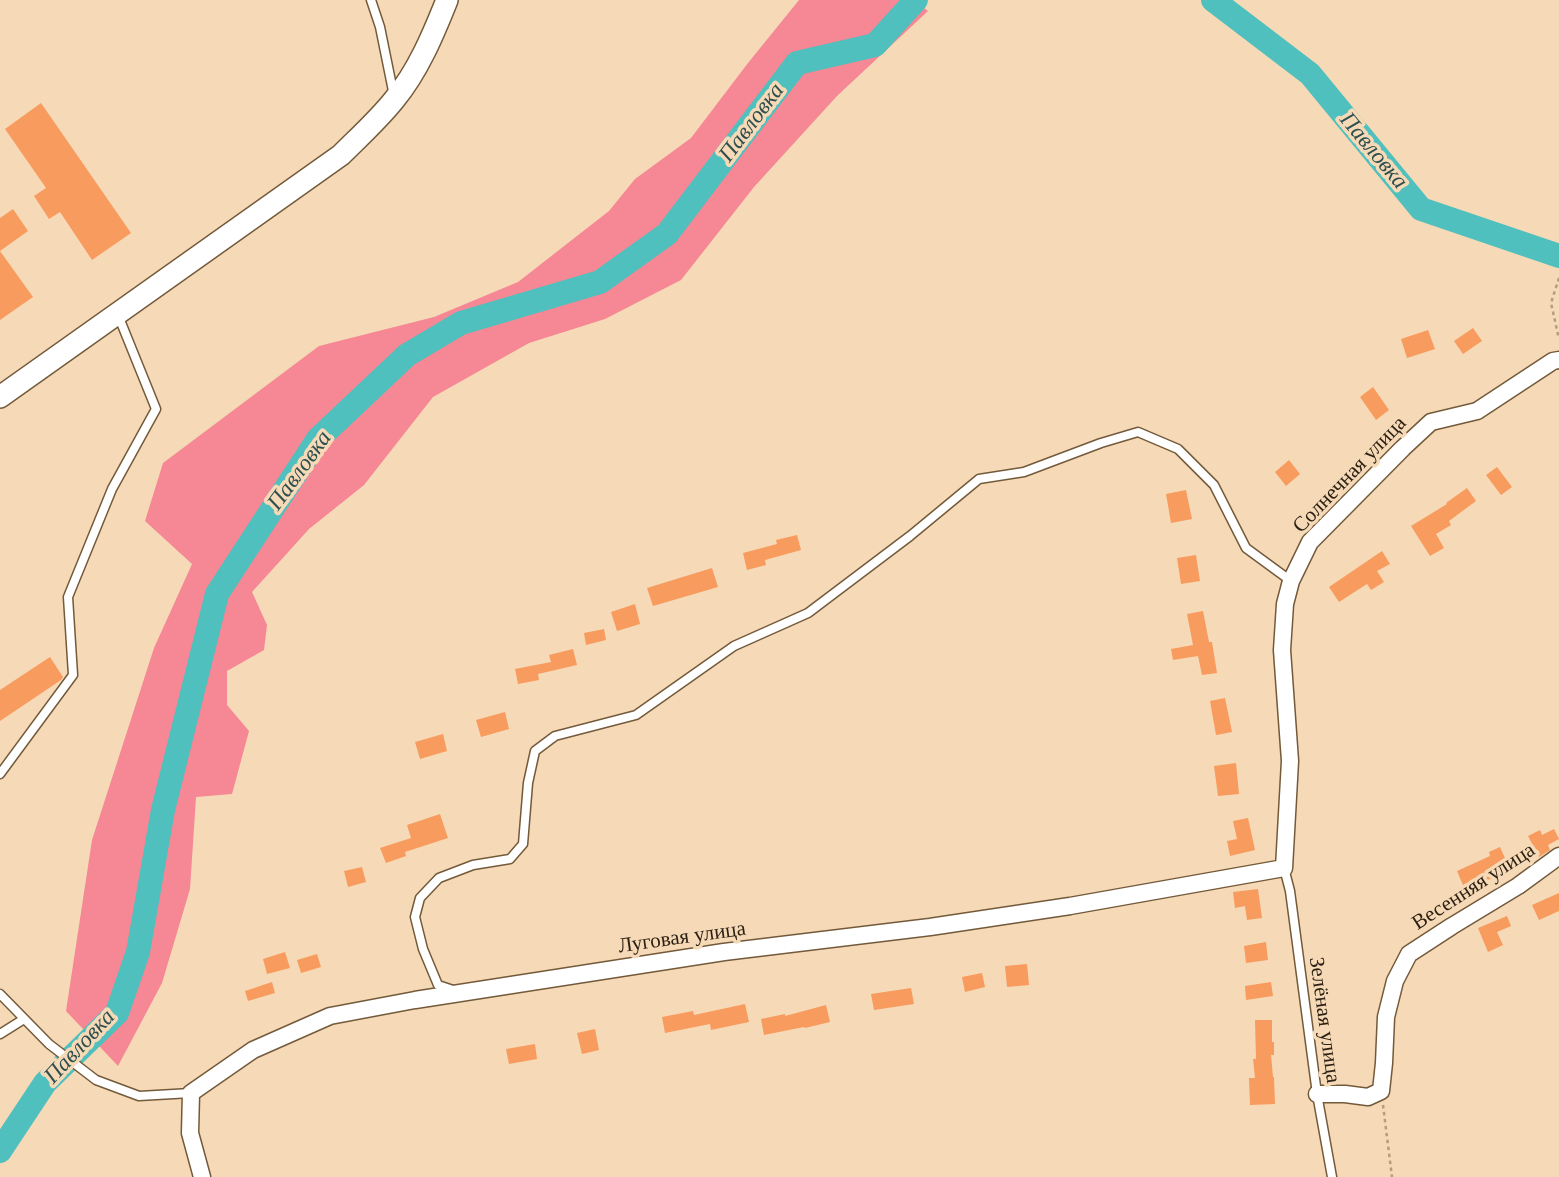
<!DOCTYPE html>
<meta charset="utf-8">
<style>
body{margin:0}
canvas{display:block;background:#f6d9b6}
</style>
<canvas width="1559" height="1177"></canvas>
<script>
const context = document.querySelector('canvas').getContext('2d');
context.lineJoin = 'round';
function paint(path, color) {
  context.fillStyle = color;
  context.fill(path, 'evenodd');
}
function stroke(path, color, width, dash) {
  context.strokeStyle = color;
  context.lineWidth = width;
  context.lineCap = dash ? 'butt' : 'round';
  context.setLineDash(dash || []);
  context.stroke(path);
}
function drawText(font, color, halo, rows, align = 'center') {
  context.font = font + ' "Times New Roman",serif';
  context.lineWidth = 7;
  context.setLineDash([]);
  context.textBaseline = 'middle';
  context.strokeStyle = halo;
  context.fillStyle = color;
  for (const [text, x, y, turn = 0] of rows) {
    context.save();
    context.translate(x, y);
    context.rotate((+turn || 0) * Math.PI / 180);
    context.textAlign = isNaN(turn) ? turn : align;
    if (halo) context.strokeText(text, 0, 0);
    context.fillText(text, 0, 0);
    context.restore();
  }
}
const forest = new Path2D(`
 M799,0H913L928,11L837,96L754,187L681,280L605,319L529,343L433,397L364,485L309,529L252,592L267,625L264,650L227,671V705L249,731L232,794L196,797L190,889L162,983L118,1066L66,1011L92,840L154,648L192,564L145,521L163,463L319,346L434,317L518,282L609,211L635,179L691,138L748,63Z`);
const river = new Path2D(`
 M1213,0L1310,74L1421,209L1559,256
 M0,1151L45,1083L117,1013L138,952L163,810L217,594L318,439L407,355L461,323L600,282L667,234L797,63L875,45L916,0`);
const building = new Path2D(`
 M41,103L131,233L92,260L60,212L49,219L34,196L46,188L5,129Z
 M13,209L28,231L0,251L33,297L0,320V218Z
 M1473,328L1482,341L1463,354L1454,341Z
 M1428,330L1435,349L1407,358L1401,339Z
 M1373,387L1389,410L1376,420L1360,397Z
 M1289,460L1300,474L1286,486L1275,472Z
 M1497,467L1512,487L1501,495L1486,475Z
 M1467,488L1476,501L1449,521L1451,525L1436,534L1444,548L1430,556L1411,526L1447,504L1446,503Z
 M1186,490L1192,519L1171,523L1166,494Z
 M797,535L801,550L765,560L766,565L747,570L743,553L777,544L776,540Z
 M1382,551L1390,564L1377,571L1384,582L1371,590L1367,584L1339,602L1329,587Z
 M1196,555L1200,581L1181,584L1177,558Z
 M712,568L718,587L653,606L647,588Z
 M635,604L640,624L617,631L611,612Z
 M1203,611L1209,642H1212L1217,673L1202,675L1198,656L1173,660L1171,649L1193,645L1187,614Z
 M604,629L606,640L586,645L584,633Z
 M573,649L577,665L538,674L539,680L518,684L515,669L551,662L549,655Z
 M50,657L63,677L61,680L0,721V690Z
 M1225,698L1232,732L1216,735L1210,701Z
 M505,712L509,729L481,737L476,720Z
 M443,734L447,751L420,759L415,742Z
 M1236,763L1239,794L1218,796L1214,766Z
 M440,814L448,838L405,852L406,856L386,863L380,848L411,838L407,825Z
 M1248,818L1255,850L1230,856L1227,841L1237,839L1233,821Z
 M1554,829L1559,839L1548,845L1550,850L1539,857L1528,836L1540,830L1542,835Z
 M1500,847L1509,867L1491,876L1492,878L1465,890L1457,871L1490,856L1489,852Z
 M362,867L366,882L348,887L344,871Z
 M1258,889L1262,918L1247,920L1245,906L1235,908L1233,892Z
 M1559,893V911L1539,920L1532,905Z
 M1507,916L1511,926L1497,932L1503,945L1488,952L1478,928Z
 M1266,942L1268,960L1246,963L1244,946Z
 M285,952L290,968L267,974L263,959Z
 M317,954L321,967L301,973L297,960Z
 M1027,964L1029,985L1007,987L1005,966Z
 M982,973L985,987L965,992L962,977Z
 M272,982L275,993L248,1001L245,991Z
 M1271,982L1273,996L1246,1000L1245,986Z
 M911,988L914,1004L874,1010L871,994Z
 M745,1004L749,1022L711,1030L710,1024L665,1033L662,1017L693,1011L694,1015Z
 M826,1005L830,1022L805,1028L804,1027L764,1035L761,1019L785,1014V1016Z
 M1255,1020H1272V1042H1274V1055H1271L1273,1077H1274L1275,1104L1250,1105L1249,1078H1255L1253,1059H1256Z
 M595,1029L599,1050L582,1054L577,1033Z
 M535,1044L537,1059L509,1064L506,1049Z`);
const path = new Path2D(`
 M1559,278L1551,303L1559,339
 M1383,1105L1392,1177`);
const lane = new Path2D(`
 M371,0L380,27L394,96
 M0,774L73,675L68,597L112,489L156,409L118,315
 M1284,868L1290,891L1317,1094L1332,1177
 M453,990L438,985L423,949L415,917L420,898L439,878L473,865L510,859L523,844L528,783L535,751L555,736L636,715L734,646L808,613L910,536L979,479L1024,472L1101,443L1138,432L1178,449L1214,485L1246,548L1291,581
 M0,994L49,1044L96,1080L139,1096L191,1093
 M0,1034L24,1019`);
const street = new Path2D(`
 M1317,1094H1345L1368,1097L1381,1091L1384,1063L1386,1017L1395,981L1409,954L1452,926L1518,886L1559,856
 M202,1177L190,1133L191,1093L253,1050L330,1016L415,1000L724,952L930,927L1070,906L1284,868L1290,761L1282,650L1285,604L1291,581L1310,542L1403,448L1431,422L1477,411L1553,361L1559,360`);
const secondary = new Path2D(`
 M0,397L341,155C359,137 378,120 394,100C418,71 433,35 447,0`);
const streetNames = [
 ["Солнечная улица",1350,475,-46],
 ["Весенняя улица",1474,887,-33],
 ["Луговая улица",682,938,-8],
 ["Зелёная улица",1324,1020,82]
];
const waterNames = [
 ["Павловка",752,123,-53],
 ["Павловка",1373,151,50],
 ["Павловка",300,471,-54],
 ["Павловка",80,1047,-47]
];
paint(forest, '#f68795');
stroke(river, '#4fc0bd', 24);
paint(building, '#f89b5e');
stroke(lane, '#735a3a', 11);
stroke(street, '#735a3a', 19);
stroke(secondary, '#735a3a', 24);
stroke(path, '#b49d81', 2.5, [3.5, 3.5]);
stroke(lane, '#fff', 8);
stroke(street, '#fff', 16);
stroke(secondary, '#fff', 21);
drawText('21px', '#2c2114', '#f6d9b6', streetNames);
drawText('italic 23px', '#2d4f4e', '#f6d9b6', waterNames);
</script>
